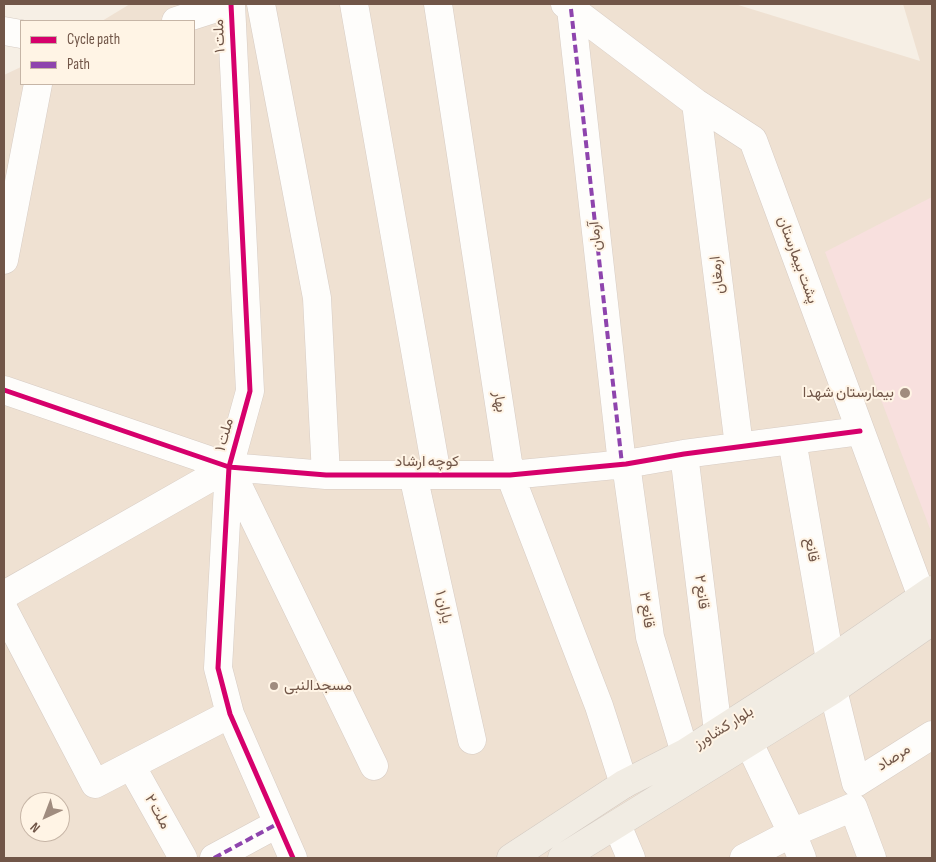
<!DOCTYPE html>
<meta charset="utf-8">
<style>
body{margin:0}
#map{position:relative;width:936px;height:862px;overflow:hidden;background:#f6efe5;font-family:"Sofia Sans Condensed",sans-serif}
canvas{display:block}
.frame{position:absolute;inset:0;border:5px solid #715648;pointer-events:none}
.legend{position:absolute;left:20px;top:20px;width:175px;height:65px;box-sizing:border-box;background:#fff4e5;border:1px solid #c6b5a6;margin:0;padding:6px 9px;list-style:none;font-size:15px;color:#715648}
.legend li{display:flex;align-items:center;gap:10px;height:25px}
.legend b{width:25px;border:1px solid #c6b5a6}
.north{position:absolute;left:20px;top:792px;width:50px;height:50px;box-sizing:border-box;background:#fff4e5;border:1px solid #c6b5a6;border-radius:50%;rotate:223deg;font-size:14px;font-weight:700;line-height:20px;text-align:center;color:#715648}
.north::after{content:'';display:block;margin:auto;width:18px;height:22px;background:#a08c7f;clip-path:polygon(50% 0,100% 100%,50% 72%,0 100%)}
</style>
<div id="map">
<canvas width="936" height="862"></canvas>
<div class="frame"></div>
<ul class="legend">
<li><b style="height:6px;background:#d6006c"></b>Cycle path</li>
<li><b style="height:6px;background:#8e44ad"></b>Path</li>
</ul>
<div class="north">N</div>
</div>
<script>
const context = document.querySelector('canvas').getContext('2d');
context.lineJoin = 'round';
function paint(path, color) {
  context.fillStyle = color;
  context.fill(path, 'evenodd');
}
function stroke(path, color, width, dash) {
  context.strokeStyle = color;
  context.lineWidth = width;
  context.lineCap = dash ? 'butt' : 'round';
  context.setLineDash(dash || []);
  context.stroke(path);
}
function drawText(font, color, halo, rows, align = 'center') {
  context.font = font + ' "Sofia Sans Condensed",Vazirmatn,sans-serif';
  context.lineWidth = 4;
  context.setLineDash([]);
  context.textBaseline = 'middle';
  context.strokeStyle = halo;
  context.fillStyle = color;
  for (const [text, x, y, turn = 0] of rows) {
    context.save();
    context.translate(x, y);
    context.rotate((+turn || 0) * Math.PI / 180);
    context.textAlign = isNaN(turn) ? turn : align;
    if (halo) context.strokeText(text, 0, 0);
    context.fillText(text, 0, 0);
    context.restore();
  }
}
const residential = new Path2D(`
 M130,4H735L920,61L903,4H932V858H4V75L21,67V84H194V21H102ZM30,802H60V832H30Z`);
const medical = new Path2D(`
 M932,197V534L825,252Z`);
const minor = new Path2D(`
 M231,4L250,391L229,467L218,668L230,714L293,858
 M261,4L317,298L326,475
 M354,4L437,475
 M438,4L510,475L599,706L624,784
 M565,4L696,103L753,140L922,597
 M571,9L622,464
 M176,21L229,4
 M4,31L21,34
 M696,103L739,446
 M4,260L38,84
 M4,390L229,467L326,475H510L626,464L684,454L860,431
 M792,440L830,660
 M684,454L718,731
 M626,464L650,637L685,753
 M413,475L472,740
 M4,595L229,467L374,766
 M4,610L95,784L230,714
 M833,690L856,783L932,735
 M749,743L792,833L802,858
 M132,767L183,858
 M617,825L631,858
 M214,858L277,824
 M744,858L792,833L853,807L872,858`);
const major = new Path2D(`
 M511,858L624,784L685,753L830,660L932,590
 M562,858L833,690L932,621`);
const quiet = new Path2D(`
 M571,9L622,464
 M214,858L277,824`);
const cycleway = new Path2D(`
 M231,4L250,391L229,467L218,668L230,714L293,858
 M4,390L229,467L326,475H510L626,464L684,454L860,431`);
const markers = [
 [905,393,6,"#a08c7f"],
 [274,686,5,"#a08c7f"]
];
const streetNames = [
 ["ملت ۱",220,36,-93],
 ["آرمان",596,236,-96],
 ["پشت بیمارستان",797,260,70],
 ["ارمغان",718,275,-97],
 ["بهار",499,402,81],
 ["ملت ۱",225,435,-75],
 ["کوچه ارشاد",427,462],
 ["قانع",811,550,80],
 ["قانع ۲",701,592,83],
 ["یاران ۱",443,607,77],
 ["قانع ۳",646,610,82],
 ["بلوار کشاورز",724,728,-32],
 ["مرصاد",894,758,-33],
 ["ملت ۲",157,812,61]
];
const poiNames = [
 ["بیمارستان شهدا",894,393],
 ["مسجدالنبی",284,686,"left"]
];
paint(residential, '#efe1d2');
paint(medical, '#f8e0de');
stroke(minor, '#d7ccc4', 29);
stroke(major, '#d4cbc3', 29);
stroke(minor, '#fefdfb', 28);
stroke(major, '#f1ece3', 28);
stroke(quiet, '#8e44ad', 4, [8, 4]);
stroke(cycleway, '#d6006c', 5);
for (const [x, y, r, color] of markers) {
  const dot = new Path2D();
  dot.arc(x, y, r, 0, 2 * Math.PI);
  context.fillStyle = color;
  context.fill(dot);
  stroke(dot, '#fff4e5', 2);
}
drawText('15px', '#715648', '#fff4e5', streetNames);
drawText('15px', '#715648', '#fff4e5', poiNames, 'right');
</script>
